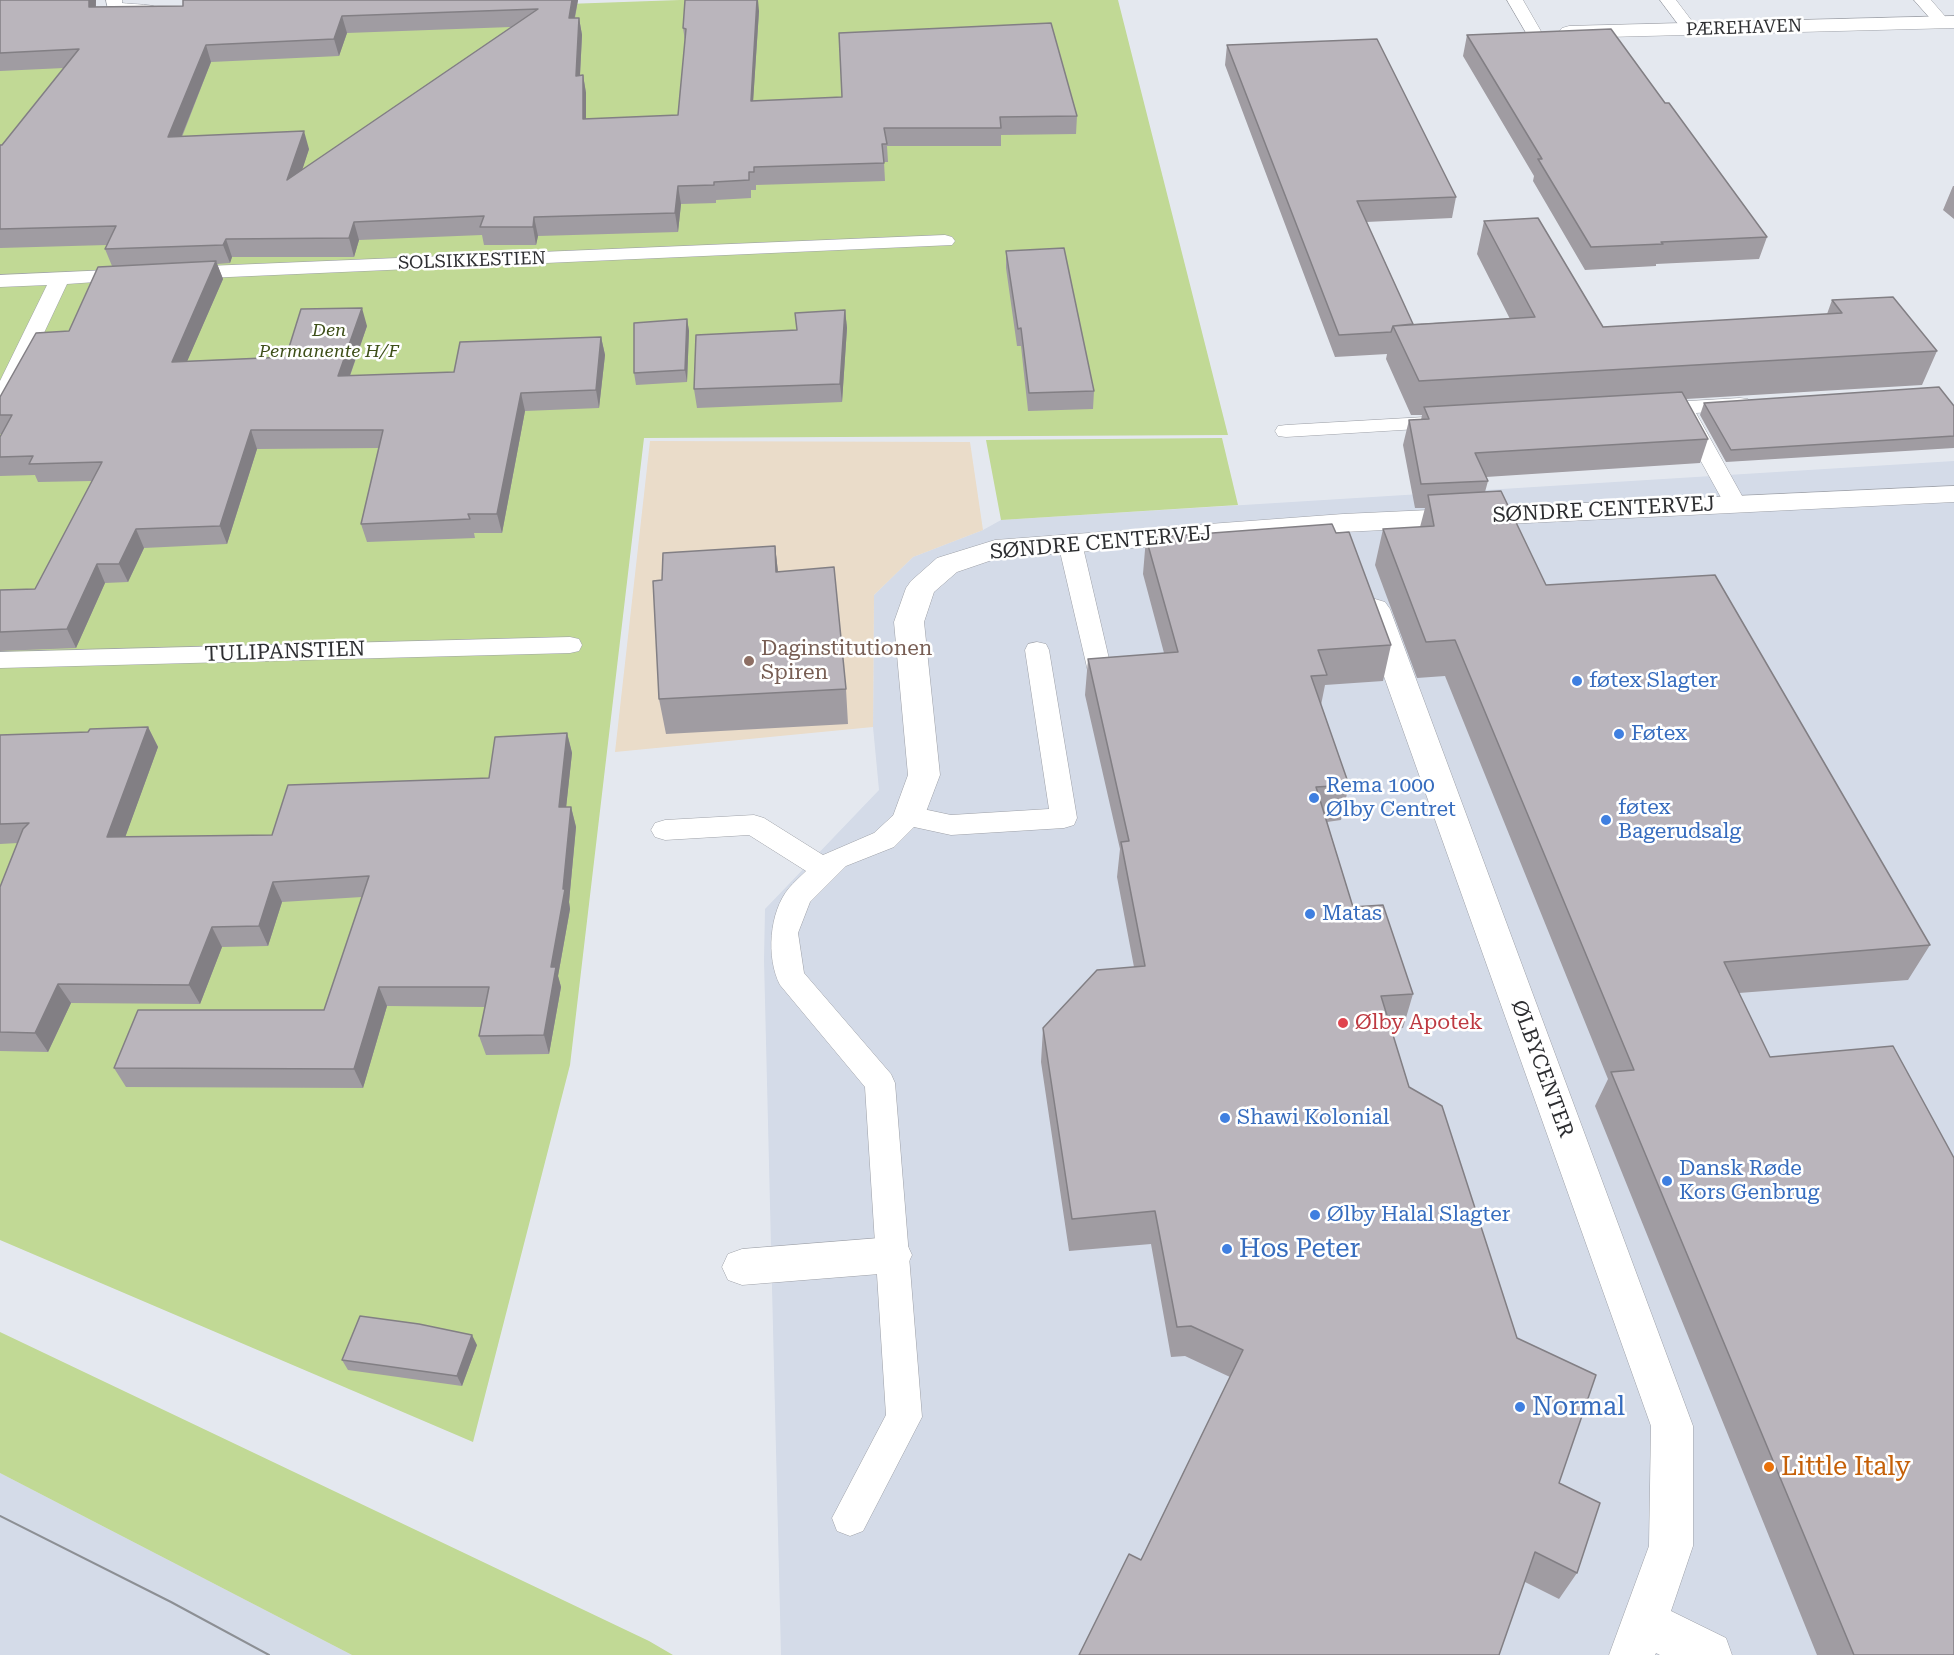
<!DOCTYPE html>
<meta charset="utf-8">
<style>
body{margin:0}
canvas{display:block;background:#e4e8ef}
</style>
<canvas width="1954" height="1655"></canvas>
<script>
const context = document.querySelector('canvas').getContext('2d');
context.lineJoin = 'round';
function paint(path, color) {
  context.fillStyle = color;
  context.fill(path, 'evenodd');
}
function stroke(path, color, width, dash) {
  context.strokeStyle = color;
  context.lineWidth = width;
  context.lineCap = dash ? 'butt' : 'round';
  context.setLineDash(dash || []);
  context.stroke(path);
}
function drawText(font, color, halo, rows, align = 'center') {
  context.font = font + ' "Roboto Serif",serif';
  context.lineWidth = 5;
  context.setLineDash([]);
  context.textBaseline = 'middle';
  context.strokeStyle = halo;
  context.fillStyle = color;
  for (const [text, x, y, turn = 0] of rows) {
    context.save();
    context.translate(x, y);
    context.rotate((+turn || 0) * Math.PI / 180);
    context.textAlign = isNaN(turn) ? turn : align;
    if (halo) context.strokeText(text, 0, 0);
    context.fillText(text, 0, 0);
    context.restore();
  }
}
const built = new Path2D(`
 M1954,461V1655H781L764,960L765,909L879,790L873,727L874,595L913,557L983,530L1001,520Z
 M0,1473L352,1655H0Z`);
const education = new Path2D(`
 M650,441L970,442L983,530L913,557L874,595L873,727L615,752Z`);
const green = new Path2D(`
 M680,0H1118L1228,435L644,438L570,1065L473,1442L0,1240V24Z
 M1222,438L1238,505L1001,520L986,440Z
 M0,1332L649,1641L673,1655H352L0,1473Z`);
const service = new Path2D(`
 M106,0H122V3C133,5 155,3 161,10L159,13L138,16L108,9Z
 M1507,0H1523L1542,33L1540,36H1528Z
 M1660,0H1676L1698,29L1696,32H1684Z
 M1914,0H1931L1950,22L1942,27L1936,25Z
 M945,235L952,237L955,241L952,245L184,279L177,277L174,273L177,269L184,267Z
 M131,269L138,271L141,275L138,279L67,284L11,403L8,408L0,409V381L47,285L0,287V275Z
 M1740,398L1748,399L1751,404L1748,409L1696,413L1746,503L1743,508L1735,510L1727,508L1724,503L1676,416L1678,414H1647L1644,409L1647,404L1655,403Z
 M1443,416L1451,417L1454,422L1451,427L1286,437L1278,436L1275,431L1278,426L1286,425Z
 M1070,536L1078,538L1082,543L1113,676L1110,682L1101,685L1092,682L1089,676L1058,543L1062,538Z
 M570,637L579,639L582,645L579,651L570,653L0,668V652Z
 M1037,642L1046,644L1049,650L1077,818L1074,825L1064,828L951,835L914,827L894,847L846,866L810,902L798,933L804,973L891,1074L895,1083L922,1417L863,1531L850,1536L837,1531L832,1518L886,1415L865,1087L780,985C766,958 769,912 789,888C794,882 800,877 806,871L749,835L665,840L655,837L651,830L655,823L665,820L754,815L764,818L823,855L874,833L900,809L909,806L951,815L1049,809L1025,650L1028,644Z`);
const pedestrian = new Path2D(`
 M1375,599L1385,602L1390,609L1693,1426V1546L1671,1611L1726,1638L1732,1655H1660L1656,1653L1655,1655H1609L1649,1546L1651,1426L1360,609L1365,602Z`);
const minor = new Path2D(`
 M1954,16V28L1569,38L1562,36L1559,32L1562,28L1569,26Z
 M1954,486V502L1343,532L998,558L957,572L934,592L924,622L940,775L921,825L909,828L897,825L893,816L908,775L894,622L906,588L911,581L937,558L995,540L1343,514Z
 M892,1237L906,1242L912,1255L906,1268L892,1273L742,1285L728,1280L722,1267L728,1254L742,1249Z`);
const tram = new Path2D(`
 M0,1516L171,1602L269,1655`);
const wall = new Path2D(`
 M0,0H96V7L183,6V0H578L575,18H579L582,35L580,76L583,75L586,93V119L678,115L685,41L683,28L759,11L753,101L1077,116L1076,134L1001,135V146H887L888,162H884L885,181L756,185V190H751V198L716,200V203L681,204L678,232L538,236L536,245H484L482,235L359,240L354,257H232L230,263L217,264L223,279L187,361L286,357L367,326L350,376L454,372L601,337L605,355L599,408L525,411L502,533H474L475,538L367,542L361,524L379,448L257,449L227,544L144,548L128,582L105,583L76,648L0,651V590L35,589L92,481L38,482L35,475L0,476V437L2,434H0V397L69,331L112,266L105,249L107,245L0,248V145H2L64,68L0,71ZM511,27L302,170L309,149L182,137L211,62L339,56L347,33Z
 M1467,35L1665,103L1767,237L1759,259L1656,264V266L1585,270L1533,181L1534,176L1463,56Z
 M1227,45L1456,197L1452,218L1366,222L1413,324L1510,319L1477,254L1484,221L1603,327L1827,314L1832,300L1937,351L1922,385L1686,399L1708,439L1700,463L1486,477L1488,481L1485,492L1546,585L1930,945L1908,980L1739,993L1954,1655H1817L1595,1106L1608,1079L1445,676L1417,678L1375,565L1383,529L1420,527L1425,508H1415L1403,445L1409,420H1421L1422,415H1411L1386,359L1387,354L1335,357L1225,65Z
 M1953,186H1954V219L1943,210Z
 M1006,251L1094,391L1093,409L1028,411L1021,346H1017L1006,268Z
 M845,310L847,328L842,402L697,408L694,389L797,330Z
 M687,319L689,331L687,382L636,385L634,373Z
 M1704,403L1954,406V448L1726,462L1700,415Z
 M1336,533L1391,645L1383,681L1325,685L1321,705L1349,785L1341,820L1327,822L1353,907L1413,994L1403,1028L1391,1029L1409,1087L1559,1483L1577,1573L1559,1599L1525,1582L1141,1560L1230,1377L1185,1356L1171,1357L1151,1244L1069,1251L1041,1062L1043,1028L1134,967L1117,877L1120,849L1085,695L1088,659L1164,653L1143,574L1146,538Z
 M775,546L778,572L846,689L848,724L666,734L659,699L662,580Z
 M148,727L158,747L125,837L272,835L489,778L567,733L572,753L566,807H571L576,827L569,902L570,909L558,976L561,987L549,1054L486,1055L479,1036L485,1007L387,1006L363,1088L126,1087L114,1068L324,1010L362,897L282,902L268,946L222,947L200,1004L71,1003L48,1052L0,1051V887L18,843L0,844V735L88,732Z
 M477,1345L462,1386L348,1370L342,1360Z`);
const shadedWall = new Path2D(`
 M89,0H96L95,24L89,7Z
 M572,0H578L571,36L569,18Z
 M757,0H758L759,11L752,118L751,101Z
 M342,16L347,33L339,56L334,39Z
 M579,18L582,35L579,93L576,76Z
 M206,45L211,62L174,155L168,137Z
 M583,75L586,93V137L583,119Z
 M304,131L309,149L293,198L287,180Z
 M678,186L681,204L678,232L675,213Z
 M534,217L538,236L536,245L533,227Z
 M354,222L359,240L354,257L349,238Z
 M226,239L232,257L230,263L223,245Z
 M216,261L223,279L179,380L172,362Z
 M362,308L367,326L343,395L338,376Z
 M845,310L847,328L842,402L840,384Z
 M687,319L689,331L687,382L685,370Z
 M601,337L605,355L599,408L596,390Z
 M521,393L525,411L502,533L497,514Z
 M251,430L257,449L227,544L220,526Z
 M136,529L144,548L128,582L119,564Z
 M775,546L779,581L776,572Z
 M97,564L105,583L76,648L67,629Z
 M148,727L158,747L118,857L107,837Z
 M567,733L572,753L564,827L559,807Z
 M571,807L576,827L569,902L570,909L558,976L561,987L549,1054L544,1035L551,967L563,889Z
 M273,882L282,902L268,946L259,926Z
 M212,927L222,947L200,1004L189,985Z
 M58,984L71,1003L48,1052L35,1033Z
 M379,987L387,1006L363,1088L354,1069Z
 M472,1335L477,1345L462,1386L457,1376Z`);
const building = new Path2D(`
 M0,0H89V7L183,6V0H572L569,18H579L576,76L583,75V119L678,115L686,29L683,28L685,0H757L751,101L842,97L839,33L1051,23L1077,116L1000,117L1001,128H884L887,144H882L884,163L754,167V172H749V180L714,182V185L678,186L675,213L534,217L533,227H480L484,216L354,222L349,238L226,239L223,245L105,249L116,226L0,229V145H2L79,49L0,53ZM538,9L287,180L304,131L168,137L206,45L334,39L342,16Z
 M1611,29L1665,103H1669L1767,237L1661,242L1663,244L1591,247L1538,159H1542L1467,35Z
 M1377,39L1456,197L1357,201L1413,324L1393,326L1391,332L1339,335L1227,45Z
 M1538,218L1603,327L1842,313L1832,300L1893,297L1937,351L1419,381L1393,326L1535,317L1484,221Z
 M1064,248L1094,391L1029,393L1021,328L1018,329L1006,251Z
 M216,261L172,362L286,357L301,309L362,308L338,376L454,372L460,342L601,337L596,390L521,393L497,514H468L470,519L361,524L383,430H251L220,526L136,529L119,564H97L67,629L0,632V590L35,589L102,462L29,464L33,456L0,457V437L12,415H0V397L36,333L69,331L98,267Z
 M845,310L840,384L694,389L696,335L797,330L795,313Z
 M687,319L685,370L634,373V323Z
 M1939,387L1954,406V436L1731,450L1704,403Z
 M1682,392L1708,439L1475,453L1488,481L1421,484L1409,420L1429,419L1424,407Z
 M1501,491L1546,585L1715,575L1930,945L1724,962L1770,1057L1893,1046L1954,1158V1655H1854L1611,1072L1634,1070L1455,640L1426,642L1383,529L1434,526L1428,495Z
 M1332,524L1336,533L1349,532L1391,645L1318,650L1327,675L1311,676L1349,785L1316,787L1353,907L1383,905L1413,994L1381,996L1409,1087L1442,1106L1517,1338L1596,1375L1559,1483L1600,1503L1577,1573L1535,1552L1499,1655H1079L1129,1554L1141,1560L1243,1350L1191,1326L1177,1327L1155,1211L1072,1219L1043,1028L1097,970L1145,966L1121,842L1129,841L1088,659L1178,652L1146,538Z
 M775,546L776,572L834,567L846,689L659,699L653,581L662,580L663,553Z
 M148,727L107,837L272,835L288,785L489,778L495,737L567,733L559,807H571L563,889H565L551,967H556L544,1035L479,1036L489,987H379L354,1069L114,1068L138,1010H324L369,876L273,882L259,926L212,927L189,985L58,984L35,1033L0,1032V887L23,829L29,823L0,824V735L88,732L90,729Z
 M360,1316L419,1324L472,1335L457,1376L342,1360Z`);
const markers = [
 [749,661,6,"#8d6e63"],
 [1577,681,6,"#3f7fe0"],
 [1619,734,6,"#3f7fe0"],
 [1314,798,6,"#3f7fe0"],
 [1606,820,6,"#3f7fe0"],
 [1310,914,6,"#3f7fe0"],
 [1343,1023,6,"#e0444e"],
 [1225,1118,6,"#3f7fe0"],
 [1667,1181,6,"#3f7fe0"],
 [1315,1215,6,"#3f7fe0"],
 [1227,1249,6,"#3f7fe0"],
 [1520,1407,6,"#3f7fe0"],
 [1769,1467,6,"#e8710a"]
];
const farStreetnames = [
 ["PÆREHAVEN",1744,28,-2],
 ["SOLSIKKESTIEN",472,261,-2]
];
const farParknames = [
 ["Den",329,331],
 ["Permanente H/F",329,352]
];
const streetNames = [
 ["SØNDRE CENTERVEJ",1604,510,-3],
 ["SØNDRE CENTERVEJ",1101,543,-5],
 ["TULIPANSTIEN",285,652,-2],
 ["ØLBYCENTER",1542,1069,70]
];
const educationNames = [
 ["Daginstitutionen",761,649],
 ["Spiren",761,673]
];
const shopNames = [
 ["føtex Slagter",1589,681],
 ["Føtex",1631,734],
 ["Rema 1000",1326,786],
 ["Ølby Centret",1326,810],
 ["føtex",1618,808],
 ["Bagerudsalg",1618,832],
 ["Matas",1322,914],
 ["Shawi Kolonial",1237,1118],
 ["Dansk Røde",1679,1169],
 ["Kors Genbrug",1679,1193],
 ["Ølby Halal Slagter",1327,1215]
];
const healthNames = [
 ["Ølby Apotek",1355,1023]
];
const nearShopnames = [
 ["Hos Peter",1239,1249],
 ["Normal",1532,1407]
];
const nearFoodnames = [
 ["Little Italy",1781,1467]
];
paint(built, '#d4dbe8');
paint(education, '#eadcc9');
paint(green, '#c1d995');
stroke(service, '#9ea1a8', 1);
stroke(pedestrian, '#9ea1a8', 1);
stroke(minor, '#9ea1a8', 1);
paint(service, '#fff');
paint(pedestrian, '#fff');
paint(minor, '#fff');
stroke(tram, '#8c8f94', 2);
paint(wall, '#a09ca2');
paint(shadedWall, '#827f84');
paint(building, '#bab5bc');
stroke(building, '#827f84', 1.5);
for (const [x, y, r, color] of markers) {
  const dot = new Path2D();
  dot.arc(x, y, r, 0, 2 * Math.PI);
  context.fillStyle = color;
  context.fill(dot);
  stroke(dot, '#fff', 2);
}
drawText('18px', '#2d2e31', '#fff', farStreetnames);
drawText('italic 18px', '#3e4f19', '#fff', farParknames);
drawText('21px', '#2d2e31', '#fff', streetNames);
drawText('21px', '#785e54', '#fff', educationNames, 'left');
drawText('21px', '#366cbe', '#fff', shopNames, 'left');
drawText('21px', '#be3a42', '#fff', healthNames, 'left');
drawText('26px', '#366cbe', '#fff', nearShopnames, 'left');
drawText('26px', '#c56008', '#fff', nearFoodnames, 'left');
</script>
